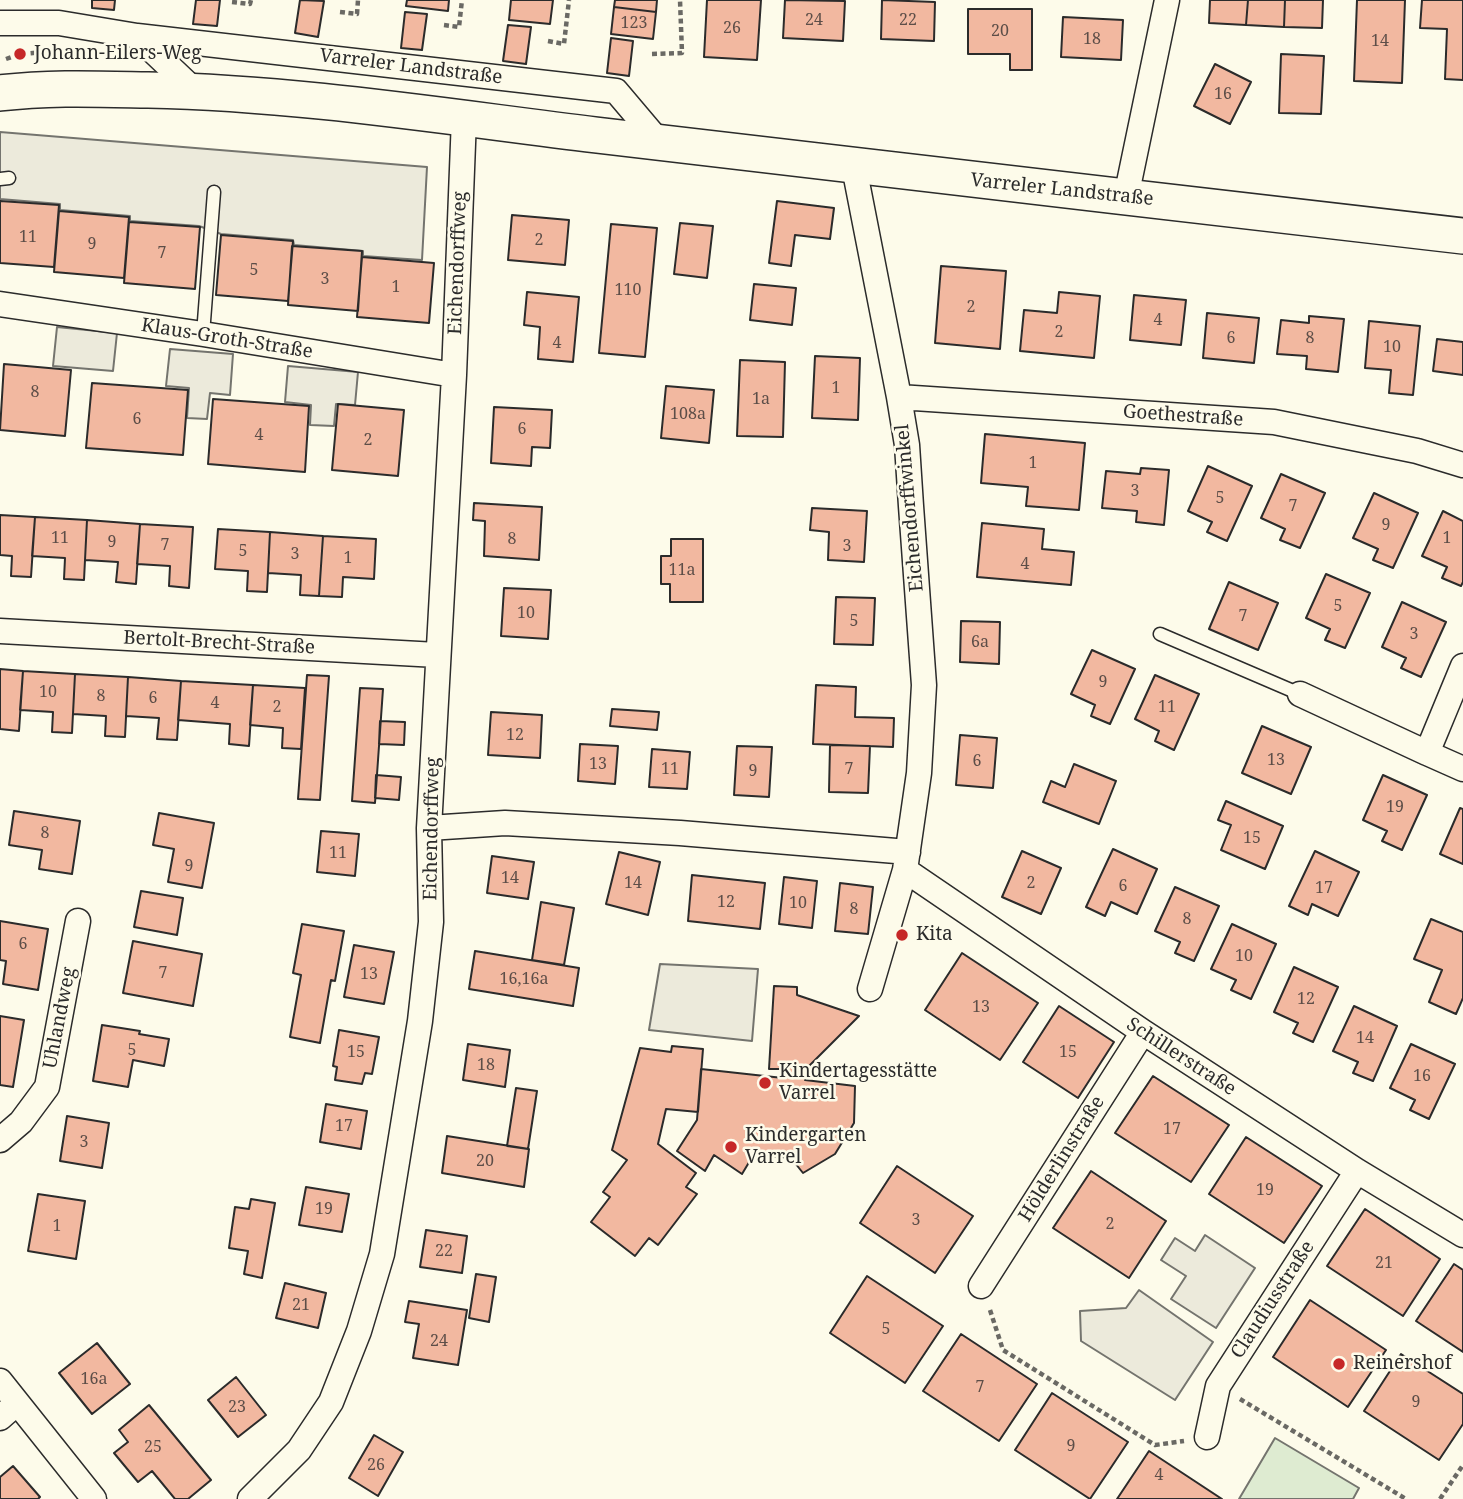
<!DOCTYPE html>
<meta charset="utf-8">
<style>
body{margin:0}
canvas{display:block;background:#fdfbea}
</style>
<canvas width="1463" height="1499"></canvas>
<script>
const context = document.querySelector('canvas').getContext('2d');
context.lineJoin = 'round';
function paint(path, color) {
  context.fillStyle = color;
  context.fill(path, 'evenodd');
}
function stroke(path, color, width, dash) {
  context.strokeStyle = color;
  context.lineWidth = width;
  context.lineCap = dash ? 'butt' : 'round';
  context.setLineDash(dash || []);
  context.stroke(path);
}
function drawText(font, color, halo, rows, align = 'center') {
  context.font = font + ' "Noto Serif",serif';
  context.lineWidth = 5;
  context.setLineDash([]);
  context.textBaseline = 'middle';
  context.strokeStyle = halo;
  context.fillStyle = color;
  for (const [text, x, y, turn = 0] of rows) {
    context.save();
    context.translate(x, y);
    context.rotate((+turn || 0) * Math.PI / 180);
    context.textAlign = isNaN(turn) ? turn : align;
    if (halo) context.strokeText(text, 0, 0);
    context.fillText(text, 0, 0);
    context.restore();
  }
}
const green = new Path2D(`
 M1275,1438L1359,1488L1353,1499H1239Z`);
const parking = new Path2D(`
 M0,132L427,167L422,260L363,256V251L294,245L293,240L221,234L199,226L130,221V216L60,210V204L0,199Z
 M57,327L117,333L113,371L53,366Z
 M170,349L233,354L230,395L210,393L207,419L187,418L189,388L166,386Z
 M288,366L358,372L355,405L336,404L334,426L310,425L311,405L285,402Z
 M660,964L758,969L752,1041L649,1030Z
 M1205,1235L1255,1268L1216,1328L1171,1299L1186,1276L1161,1260L1175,1238L1195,1251Z
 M1139,1290L1213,1342L1175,1400L1081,1341L1080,1311L1126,1308Z`);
const building = new Path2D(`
 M92,0H115L114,10L92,8Z
 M196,0H220L217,26L193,24Z
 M300,0L324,1L318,37L295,33Z
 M407,0H449L448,11L406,6Z
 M511,0H553L550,24L509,20Z
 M615,0H657L656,12L614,7Z
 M707,0H761L757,60L704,57Z
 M785,0L845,1L843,41L783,38Z
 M882,0L935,2L934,41L881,39Z
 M1210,0H1248L1246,25L1209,23Z
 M1248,0H1285L1284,27L1246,25Z
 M1285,0H1323L1322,28L1284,27Z
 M1357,0H1405L1402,83L1354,81Z
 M1422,0H1463V80L1445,79L1447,29L1420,28Z
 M614,7L656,12L653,39L611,34Z
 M968,9H1032V70H1010V54H968Z
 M405,12L427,14L422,50L401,48Z
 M1063,17L1123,20L1121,60L1061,57Z
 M508,25L531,27L526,64L503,61Z
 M611,38L633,41L629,76L607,73Z
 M1281,54L1324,56L1321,114L1279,113Z
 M1215,64L1251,82L1230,124L1194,106Z
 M0,201L59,205L54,267L0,263Z
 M777,201L834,208L830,239L795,235L791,266L769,263Z
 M59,211L129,217L124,278L54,272Z
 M512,215L569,220L565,265L508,260Z
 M129,222L200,227L195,289L124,283Z
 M680,223L713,226L707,278L674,274Z
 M611,224L657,228L645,357L599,353Z
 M221,235L293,241L288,301L216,295Z
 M292,246L362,251L358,311L288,305Z
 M362,257L434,263L429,323L357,317Z
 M941,266L1006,271L1000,349L935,343Z
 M754,284L796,288L792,325L750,320Z
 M527,292L579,297L573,362L538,359L540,327L524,325Z
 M1059,292L1100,296L1094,358L1020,351L1024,310L1057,313Z
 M1134,295L1186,300L1181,345L1130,340Z
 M1207,313L1259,318L1254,363L1203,358Z
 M1309,316L1344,319L1338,372L1306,369L1307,356L1277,354L1281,320L1309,323Z
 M1369,321L1420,326L1413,395L1389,393L1391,370L1365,368Z
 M1437,339L1463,342V375L1433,371Z
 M815,356L860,358L858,420L812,418Z
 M740,360L785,362L783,437L737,436Z
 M4,364L71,370L65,436L0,430Z
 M92,383L188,390L183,455L86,448Z
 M666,386L714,390L709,443L661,438Z
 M213,399L309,406L305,472L208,464Z
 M338,404L404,410L398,476L332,470Z
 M494,407L552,410L550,448L532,447L531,466L491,463Z
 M985,434L1085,443L1079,510L1026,506L1028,487L981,483Z
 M1208,466L1252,486L1227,541L1207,532L1212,522L1188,511Z
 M1141,468L1169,470L1164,525L1136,522L1137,511L1102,508L1106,471L1140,474Z
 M1281,474L1325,493L1300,548L1280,540L1285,529L1261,518Z
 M1374,493L1418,513L1393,568L1373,560L1378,549L1353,538Z
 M474,503L542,507L539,560L484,556L485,521L473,520Z
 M812,508L867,511L864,562L828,560L829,532L810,530Z
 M1443,511L1463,521V582L1461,586L1442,578L1447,567L1422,556Z
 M0,515L35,517L31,577L11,576L12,556L0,555Z
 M35,517L87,520L84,580L64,579L65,558L32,556Z
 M87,520L140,524L136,584L116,582L118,562L85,560Z
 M982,523L1044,529L1042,549L1074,552L1071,585L977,577Z
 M140,524L193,527L189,588L169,586L170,566L137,564Z
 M218,529L270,532L267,592L247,591L248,571L215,569Z
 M270,532L323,536L319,596L300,595L301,575L268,573Z
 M323,536L376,539L374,579L343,577L342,597L319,596Z
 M671,539H703V602H670V584H661V556H671Z
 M1326,574L1370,593L1345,648L1325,640L1330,629L1306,618Z
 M1229,582L1278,603L1258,650L1209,629Z
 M504,588L551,590L548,639L501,636Z
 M836,597L875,598L873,645L834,644Z
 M1402,602L1446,622L1421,677L1401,668L1406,658L1382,647Z
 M961,621L1000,622L999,664L960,662Z
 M1092,650L1135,669L1110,724L1091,716L1095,705L1071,694Z
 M0,669L23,671L19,731L0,729Z
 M23,671L75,674L72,733L52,732L53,712L20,710Z
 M75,674L128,677L125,737L105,736L106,716L73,714Z
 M307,675L329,676L320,800L298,799Z
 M1155,675L1199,694L1174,750L1155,741L1159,731L1135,719Z
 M128,677L181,681L177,740L157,739L159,718L126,716Z
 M181,681L253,685L249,746L229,744L230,724L178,720Z
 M253,685L305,688L301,749L282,748L283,728L250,725Z
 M816,685L856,687L855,717L894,718L893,747L813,744Z
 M360,688L383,689L375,803L352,801Z
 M612,709L659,712L657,730L610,726Z
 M491,712L542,715L540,758L488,755Z
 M380,721L405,722L404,745L379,744Z
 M1262,726L1311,747L1291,794L1242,773Z
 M960,735L997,738L993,788L956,785Z
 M580,744L618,746L615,784L578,781Z
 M830,745L870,746L868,793L829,792Z
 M737,746L772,747L769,797L734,795Z
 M652,749L690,752L687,789L649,787Z
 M1074,764L1116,781L1099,824L1043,802L1051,781L1065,787Z
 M376,775L401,777L399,800L375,798Z
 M1383,775L1427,795L1402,850L1382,841L1387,831L1363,820Z
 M1226,801L1283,826L1265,869L1221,850L1231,825L1218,820Z
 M1460,808L1463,809V864L1440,854Z
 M14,811L80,821L72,874L39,869L42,850L9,845Z
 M159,813L214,823L202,888L168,882L174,849L153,845Z
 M321,831L359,834L355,876L317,872Z
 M1113,849L1157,869L1137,914L1111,902L1105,916L1086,907Z
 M1022,851L1061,868L1041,914L1002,897Z
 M1315,851L1359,872L1338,916L1312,904L1308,915L1289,906Z
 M619,852L660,862L648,915L606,904Z
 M492,856L534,862L528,899L487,893Z
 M692,875L765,883L760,929L688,921Z
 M784,877L817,881L812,928L779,924Z
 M840,883L873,887L868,934L835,931Z
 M1175,887L1219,906L1194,961L1175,953L1180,942L1155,931Z
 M141,891L183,898L177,935L134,927Z
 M541,902L574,908L564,965L532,960Z
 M1431,919L1463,932V998L1456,1014L1429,1002L1442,970L1414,959Z
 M0,921L48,929L38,990L3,984L6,961L0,960Z
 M302,924L344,931L335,981L331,980L320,1043L290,1037L301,975L293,973Z
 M1232,924L1276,944L1251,999L1231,990L1236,980L1211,969Z
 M133,941L202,954L193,1006L123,993Z
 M354,945L394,952L384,1004L344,997Z
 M475,951L579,968L573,1006L469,989Z
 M962,953L1038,1003L1000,1060L925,1010Z
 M1294,967L1338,987L1313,1042L1293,1033L1298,1023L1274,1012Z
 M774,986L797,987V995L859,1016L806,1069L805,1080L855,1086L854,1123L835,1154L803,1173L791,1158L754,1154L742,1174L714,1155L705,1171L677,1151L697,1120L701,1069L783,1078L784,1069H769Z
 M1059,1006L1114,1042L1078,1098L1023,1062Z
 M1354,1006L1397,1026L1373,1081L1353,1073L1358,1062L1333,1051Z
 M0,1016L24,1020L13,1087L0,1085Z
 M102,1025L140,1031L139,1034L169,1039L164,1066L133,1060L128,1087L93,1081Z
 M339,1030L379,1037L372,1074L365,1073L362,1084L335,1080L337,1067L333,1066Z
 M468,1044L510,1050L505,1087L463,1080Z
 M1411,1044L1455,1064L1429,1119L1410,1110L1415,1100L1390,1088Z
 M672,1046L703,1049L698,1112L666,1109L658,1144L696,1173L686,1187L697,1194L658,1245L649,1238L635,1256L591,1222L610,1197L603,1192L627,1160L612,1150L640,1048L671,1052Z
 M1153,1076L1229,1125L1191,1182L1115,1133Z
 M516,1088L537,1091L528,1149L507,1146Z
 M326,1104L367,1111L361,1149L320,1142Z
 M67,1116L109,1123L102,1168L60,1161Z
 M447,1136L529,1149L524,1187L442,1173Z
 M1246,1137L1322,1186L1284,1243L1209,1194Z
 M897,1166L973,1216L935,1273L860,1223Z
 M1091,1171L1166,1221L1129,1278L1053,1228Z
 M306,1187L349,1194L342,1232L299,1225Z
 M38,1194L85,1201L76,1259L28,1251Z
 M251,1199L275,1203L262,1278L244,1274L248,1251L229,1248L235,1207L249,1209Z
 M1365,1209L1440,1259L1403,1316L1327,1266Z
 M426,1230L467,1236L462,1273L420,1267Z
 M1454,1264L1463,1270V1352L1416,1321Z
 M476,1274L496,1277L489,1322L469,1318Z
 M867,1276L943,1326L905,1383L830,1333Z
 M285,1283L326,1293L318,1328L276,1318Z
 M1310,1300L1386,1350L1348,1407L1273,1357Z
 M409,1301L467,1310L458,1365L413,1358L419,1324L405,1322Z
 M961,1334L1037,1384L999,1441L923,1391Z
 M97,1343L130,1384L92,1414L59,1373Z
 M1401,1354L1463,1394V1424L1439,1460L1364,1411Z
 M236,1377L266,1415L238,1437L208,1400Z
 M1052,1393L1128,1442L1090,1499L1015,1450Z
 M149,1405L211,1480L188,1499H175L152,1471L138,1482L114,1453L128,1442L119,1430Z
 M374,1435L403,1452L378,1496L349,1478Z
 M1149,1451L1222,1499H1117Z
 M13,1466L40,1497L38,1499H0V1477Z`);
const path = new Path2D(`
 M232,2L250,4L251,0
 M340,12L357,14L358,0
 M444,25L459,27L462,0
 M548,41L564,44L569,0
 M652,54L682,53L680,0
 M6,59L20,54L45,52
 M990,1310L1003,1350L1155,1445L1184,1441
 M1240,1399L1406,1499
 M1440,1499L1463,1465`);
const service = new Path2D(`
 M0,179L9,178
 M203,334L214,192
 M1160,634L1300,694`);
const minor = new Path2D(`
 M0,23H59L137,36L616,91L660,143
 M137,36L195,91
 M854,167L899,397L907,445L911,506L924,685L919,773L905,870L870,989
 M1126,197L1167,0
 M0,304L203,334L454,375
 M899,397L1274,422L1417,451L1463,465
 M0,631L437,655
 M1463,666L1427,753L1463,769
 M1300,694L1427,753
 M429,828L505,823L680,833L908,852
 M905,870L1143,1032L1357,1171L1463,1235
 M0,1140L21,1122L47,1087L78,921
 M981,1286L1143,1032
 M0,1381L94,1499
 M0,1418L17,1403
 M1207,1437L1218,1386L1357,1171
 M250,1499L299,1450L331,1402L359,1331L382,1254L420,1021L431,922L429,828L454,375L464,118`);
const secondary = new Path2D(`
 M0,93C49,87 98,89 148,90C298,93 447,117 596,135C885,170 1174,202 1463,236`);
const markers = [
 [20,54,7,"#c62828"],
 [902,935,7,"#c62828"],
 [765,1083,7,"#c62828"],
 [731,1147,7,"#c62828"],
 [1339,1364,7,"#c62828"]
];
const numberNames = [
 ["24",814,20],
 ["22",908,20],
 ["123",634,23],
 ["26",732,28],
 ["20",1000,31],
 ["18",1092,39],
 ["14",1380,41],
 ["16",1223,94],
 ["11",28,237],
 ["2",539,240],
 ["9",92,244],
 ["7",162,253],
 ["5",254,270],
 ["3",325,279],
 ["1",396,287],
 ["110",628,290],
 ["2",971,307],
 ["4",1158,320],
 ["2",1059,332],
 ["6",1231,338],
 ["8",1310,338],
 ["4",557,343],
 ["10",1392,347],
 ["1",836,388],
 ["8",35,392],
 ["1a",761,399],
 ["108a",688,414],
 ["6",137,419],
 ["6",522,429],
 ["4",259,435],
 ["2",368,440],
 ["1",1033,463],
 ["3",1135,491],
 ["5",1220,498],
 ["7",1293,506],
 ["9",1386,525],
 ["11",60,538],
 ["1",1447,538],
 ["8",512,539],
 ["9",112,542],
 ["7",165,545],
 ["3",847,546],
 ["5",243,551],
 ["3",295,554],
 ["1",348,558],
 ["4",1025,564],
 ["11a",682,570],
 ["5",1338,606],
 ["10",526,613],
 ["7",1243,616],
 ["5",854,621],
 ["3",1414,634],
 ["6a",980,642],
 ["9",1103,682],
 ["10",48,692],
 ["8",101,696],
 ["6",153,698],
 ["4",215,703],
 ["2",277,707],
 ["11",1167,707],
 ["12",515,735],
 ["13",1276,760],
 ["6",977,761],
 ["13",598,764],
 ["11",670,769],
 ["7",849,769],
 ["9",753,771],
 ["19",1395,807],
 ["8",45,833],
 ["15",1252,838],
 ["11",338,853],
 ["9",189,866],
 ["14",510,878],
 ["14",633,883],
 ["2",1031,883],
 ["6",1123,886],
 ["17",1324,888],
 ["12",726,902],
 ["10",798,903],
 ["8",854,909],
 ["8",1187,919],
 ["6",23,944],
 ["10",1244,956],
 ["7",163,973],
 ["13",369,974],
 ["16,16a",524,979],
 ["12",1306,999],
 ["13",981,1007],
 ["14",1365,1038],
 ["5",132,1050],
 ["15",356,1052],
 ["15",1068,1052],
 ["18",486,1065],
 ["16",1422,1076],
 ["17",344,1126],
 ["17",1172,1129],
 ["3",84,1142],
 ["20",485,1161],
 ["19",1265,1190],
 ["19",324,1209],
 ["3",916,1220],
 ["2",1110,1224],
 ["1",57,1226],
 ["22",444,1251],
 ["21",1384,1263],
 ["21",301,1305],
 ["5",886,1329],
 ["24",439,1341],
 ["16a",94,1379],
 ["7",980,1387],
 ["9",1416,1402],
 ["23",237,1407],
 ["9",1071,1446],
 ["25",153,1447],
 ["26",376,1465],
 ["4",1159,1475]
];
const poiNames = [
 ["Johann-Eilers-Weg",34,54],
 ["Kita",916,935],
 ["Kindertagesstätte",779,1072],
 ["Varrel",779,1094],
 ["Kindergarten",745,1136],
 ["Varrel",745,1158],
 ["Reinershof",1353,1364]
];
const streetNames = [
 ["Varreler Landstraße",411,67,7],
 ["Varreler Landstraße",1062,190,6],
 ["Eichendorffweg",458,263,-88],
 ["Klaus-Groth-Straße",227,339,9],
 ["Goethestraße",1183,416,4],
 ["Eichendorffwinkel",910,508,-95],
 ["Bertolt-Brecht-Straße",219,643,3],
 ["Eichendorffweg",432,829,-89],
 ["Uhlandweg",60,1018,-79],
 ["Schillerstraße",1181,1057,33],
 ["Hölderlinstraße",1062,1159,-58],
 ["Claudiusstraße",1273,1300,-57]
];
paint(green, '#deebd1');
stroke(green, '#74746e', 2);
paint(parking, '#eceadb');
stroke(parking, '#74746e', 2);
paint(building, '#f2b8a0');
stroke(building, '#2b2b2b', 2);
stroke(service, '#2b2b2b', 15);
stroke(minor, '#2b2b2b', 27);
stroke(secondary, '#2b2b2b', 38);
stroke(path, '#6a6964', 4.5, [5, 3.5]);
stroke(service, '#fdfbea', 12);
stroke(minor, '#fdfbea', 24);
stroke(secondary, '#fdfbea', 35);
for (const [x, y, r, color] of markers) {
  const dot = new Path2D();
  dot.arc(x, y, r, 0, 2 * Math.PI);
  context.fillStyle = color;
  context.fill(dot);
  stroke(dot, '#fdfbea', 2.5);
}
drawText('16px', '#5d4e48', null, numberNames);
drawText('19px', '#2b2b2b', '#fdfbea', poiNames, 'left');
drawText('19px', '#2b2b2b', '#fdfbea', streetNames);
</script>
